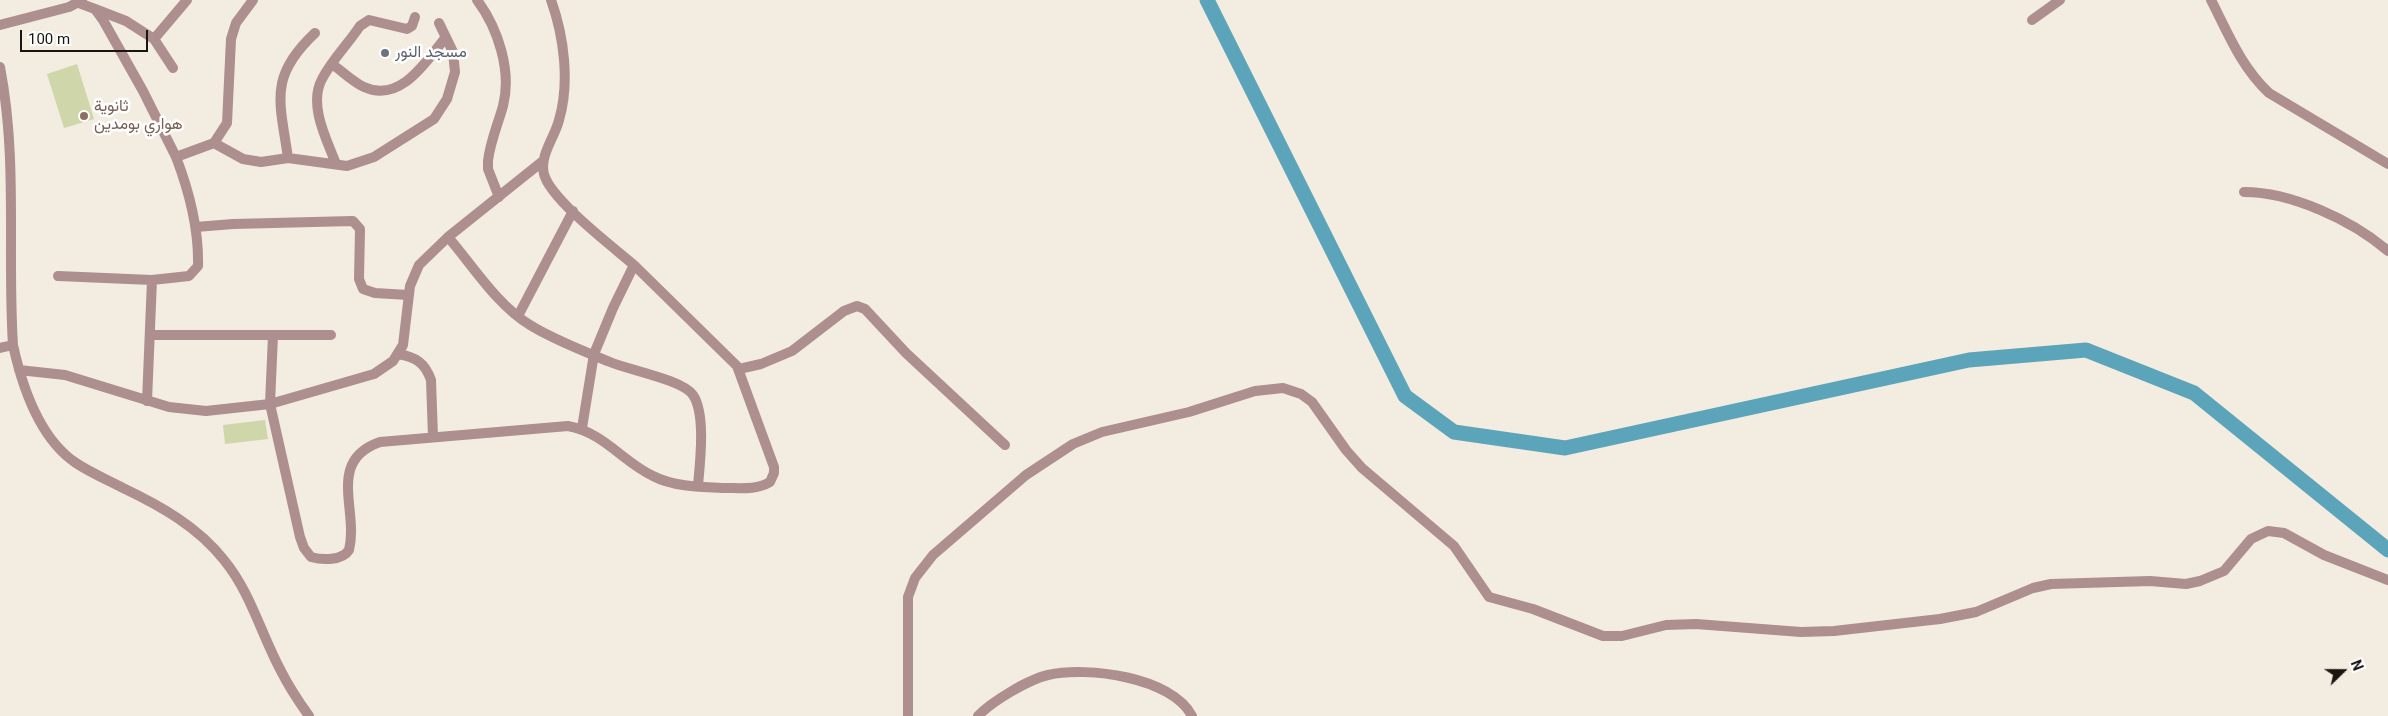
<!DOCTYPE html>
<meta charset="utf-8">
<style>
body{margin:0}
#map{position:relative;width:2388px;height:716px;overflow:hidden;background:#f3ece0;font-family:Roboto,sans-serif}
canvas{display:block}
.north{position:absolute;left:2318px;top:646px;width:50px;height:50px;-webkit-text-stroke:4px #fff;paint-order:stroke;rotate:68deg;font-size:14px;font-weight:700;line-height:20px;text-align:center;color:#191612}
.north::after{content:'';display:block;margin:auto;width:18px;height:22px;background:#191612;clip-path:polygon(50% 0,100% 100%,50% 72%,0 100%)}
.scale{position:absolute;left:20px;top:30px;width:128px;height:22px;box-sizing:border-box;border:2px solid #191612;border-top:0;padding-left:6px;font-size:15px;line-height:18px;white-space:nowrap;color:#191612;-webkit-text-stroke:4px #fff;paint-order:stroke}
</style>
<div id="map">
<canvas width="2388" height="716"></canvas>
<div class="north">N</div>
<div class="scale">100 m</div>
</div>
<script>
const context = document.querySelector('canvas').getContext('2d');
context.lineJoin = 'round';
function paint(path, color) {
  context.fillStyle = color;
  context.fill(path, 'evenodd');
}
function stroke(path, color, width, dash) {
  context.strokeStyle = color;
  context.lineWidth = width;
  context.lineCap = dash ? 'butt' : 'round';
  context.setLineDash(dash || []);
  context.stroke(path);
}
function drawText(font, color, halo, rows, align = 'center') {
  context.font = font + ' Roboto,Vazirmatn,sans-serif';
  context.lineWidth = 5;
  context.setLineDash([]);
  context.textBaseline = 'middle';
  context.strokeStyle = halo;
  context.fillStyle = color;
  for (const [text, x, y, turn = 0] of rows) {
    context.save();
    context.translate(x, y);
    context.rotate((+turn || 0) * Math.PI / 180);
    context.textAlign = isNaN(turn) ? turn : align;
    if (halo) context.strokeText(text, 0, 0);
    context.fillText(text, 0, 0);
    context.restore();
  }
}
const green = new Path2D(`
 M77,64L94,119L64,128L47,74Z
 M265,420L268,439L225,444L223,425Z`);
const river = new Path2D(`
 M1207,0L1405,396L1454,432L1565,448L1969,360L2086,350L2194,393L2388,550`);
const minor = new Path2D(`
 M477,0C498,28 512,71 503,106C498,124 490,142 488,161V169L499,197
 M551,0C564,36 570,83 559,120C555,137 539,156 544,174C550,199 613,247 634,265L613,308L594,354L582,428
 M2211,0C2228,33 2241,67 2269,93L2388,164
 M79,3L95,9L103,20L143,91L176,157L214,143L243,159L261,162L288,158L347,166L374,157L434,119L447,99L455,72L453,52L439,23
 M95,9L126,21L154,39L187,0
 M2032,20L2060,0
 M0,25L69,7L82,0
 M154,39L173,68
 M332,64C342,71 353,82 364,87C401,104 427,60 446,37
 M0,67C18,160 7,252 13,345C22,386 40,439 76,463C91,473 108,480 123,488C161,506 198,527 224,560C251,593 261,634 281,671C289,687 299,702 309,716
 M214,143L227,123L231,39L236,23L253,0
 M288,158C280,101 268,77 315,33
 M336,164C327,140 308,105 322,79C332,60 348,44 360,26L369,20L407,29L412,26L415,17
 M2244,192C2291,192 2352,220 2388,251
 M196,227L233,224L353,221L360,229L359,279L363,289L375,293L408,295
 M448,237C473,266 497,305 530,325C554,340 584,351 610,362C629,370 683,380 693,395C706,414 700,463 698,485
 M58,276L152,280
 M518,316L573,211
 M150,335H331
 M273,335L270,404L300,537L304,548L311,557C322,560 342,561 349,550C359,510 326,461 380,442L568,426C603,432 623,462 653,476C674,487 702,487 725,488C740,488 757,490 770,482L774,473V467L737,366L634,265
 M0,348L13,345
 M398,354C416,357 425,363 431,380L433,437
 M739,369L761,364L792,351L844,311L857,306L865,309L906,353L1005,445
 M19,370L65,375L169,407L206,411L270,404L374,374L393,361L403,345L410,286L419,265L448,237L543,161
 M147,401L152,280L189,276L198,266C199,229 189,191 176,157
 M908,716V597L915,578L933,555L1026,475L1073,444L1102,432L1189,412L1255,391L1283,388L1301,394L1312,402L1346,450L1362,468L1454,546L1489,597L1533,609L1603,636H1622L1666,625L1696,624L1801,632L1834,631L1940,619L1976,612L2033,588L2051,584L2150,581L2186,584L2200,581L2224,571L2251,539L2268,531L2284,533L2324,555L2388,580
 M978,716C991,702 1029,679 1048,675C1087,666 1172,677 1192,716`);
const markers = [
 [385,53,5,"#6b7280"],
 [84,116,5,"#8d6e63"]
];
const worshipNames = [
 ["مسجد النور",395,53]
];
const educationNames = [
 ["ثانوية",94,107],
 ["هواري بومدين",94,125]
];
paint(green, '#cfd6a9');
stroke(river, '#5ca4b9', 15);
stroke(minor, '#ac8f8e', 10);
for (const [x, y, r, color] of markers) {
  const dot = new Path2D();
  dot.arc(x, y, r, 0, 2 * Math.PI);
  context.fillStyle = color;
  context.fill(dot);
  stroke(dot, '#fff', 2);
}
drawText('16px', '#5b616d', '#fff', worshipNames, 'left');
drawText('16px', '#785e54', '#fff', educationNames, 'left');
</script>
